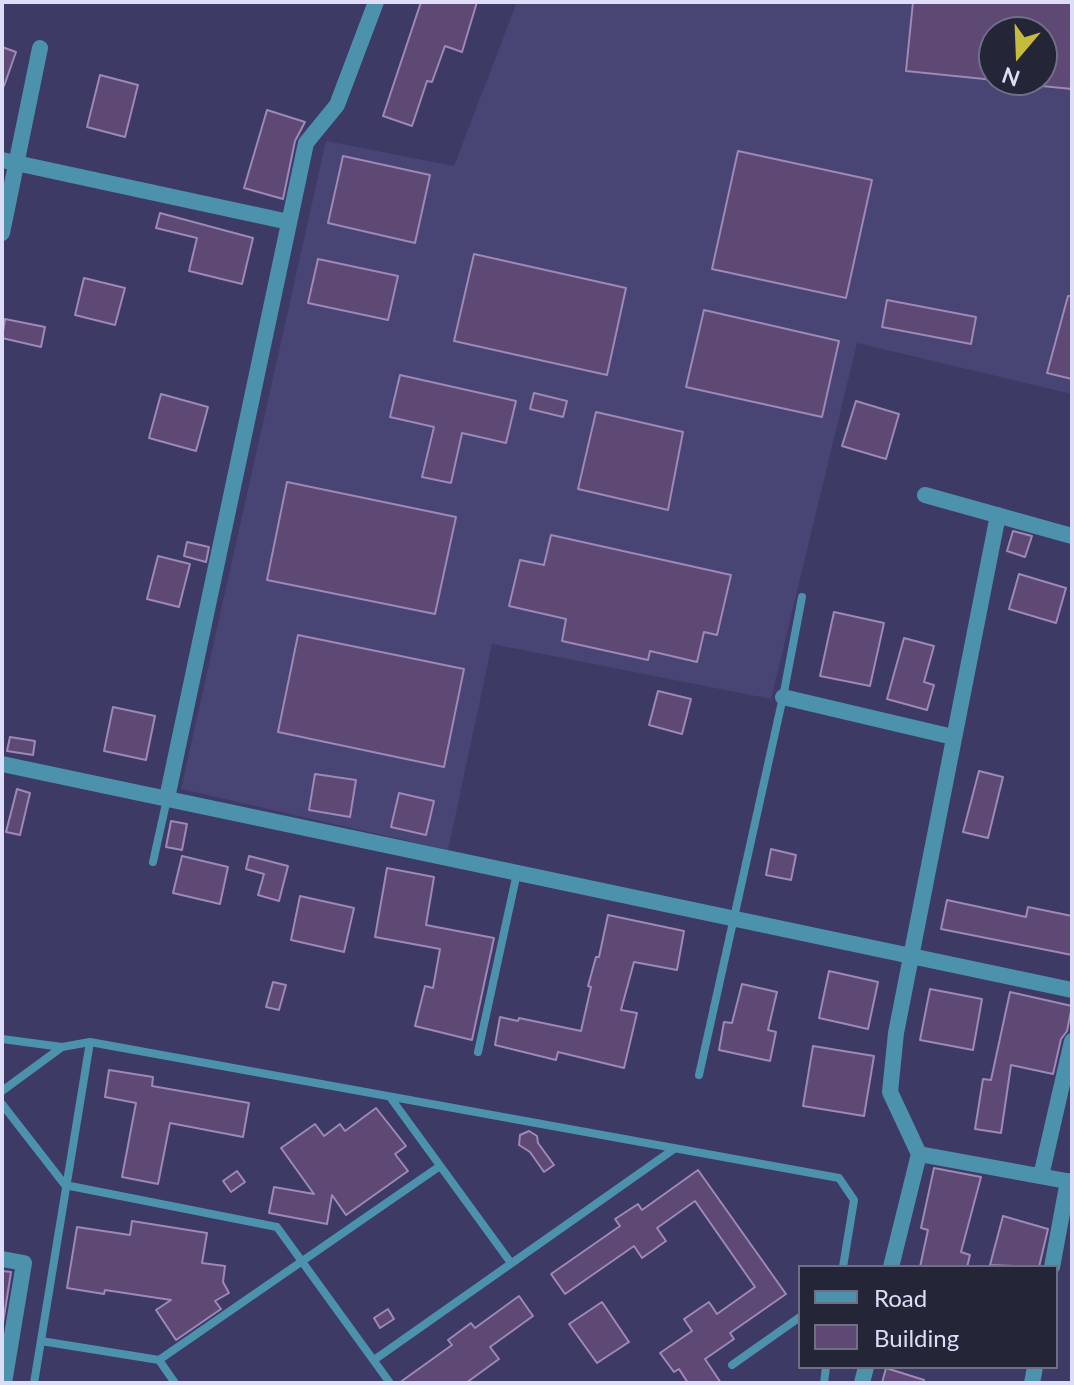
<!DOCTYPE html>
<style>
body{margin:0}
#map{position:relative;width:1074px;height:1385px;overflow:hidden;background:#3d3a65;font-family:Lato,sans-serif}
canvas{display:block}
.frame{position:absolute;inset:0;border:4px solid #ddddf8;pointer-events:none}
.legend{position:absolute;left:798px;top:1265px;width:260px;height:104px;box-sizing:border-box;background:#252538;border:2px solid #6f6f85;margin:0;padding:10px 14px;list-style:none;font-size:24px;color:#ddddf8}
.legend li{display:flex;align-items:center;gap:16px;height:40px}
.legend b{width:40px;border:2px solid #6f6f85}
.north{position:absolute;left:978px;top:16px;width:80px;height:80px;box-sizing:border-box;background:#252538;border:2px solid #6f6f85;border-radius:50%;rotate:199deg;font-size:22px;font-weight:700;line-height:32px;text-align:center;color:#ddddf8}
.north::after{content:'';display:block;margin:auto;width:28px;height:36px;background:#c5bc3d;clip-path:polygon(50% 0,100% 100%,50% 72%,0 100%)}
</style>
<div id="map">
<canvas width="1074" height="1385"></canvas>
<div class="frame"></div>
<ul class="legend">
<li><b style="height:10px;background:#4d92ad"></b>Road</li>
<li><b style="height:22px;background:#5d4974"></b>Building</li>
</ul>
<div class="north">N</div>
</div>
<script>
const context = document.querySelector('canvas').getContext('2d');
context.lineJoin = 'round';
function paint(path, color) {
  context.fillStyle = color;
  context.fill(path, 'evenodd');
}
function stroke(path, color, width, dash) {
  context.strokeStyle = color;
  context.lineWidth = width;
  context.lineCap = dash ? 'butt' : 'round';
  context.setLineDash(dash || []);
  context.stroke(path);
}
const built = new Path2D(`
 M517,2H1072V394L857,343L771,699L492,644L448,850L181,789L326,141L454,166ZM994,32H1042V80H994Z`);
const building = new Path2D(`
 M421,2H477L462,52L445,46L432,82L427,81L412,126L383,116Z
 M913,2H1072V89L1042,86V32H994V80L906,71Z
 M2,47L16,52L4,86H2Z
 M100,75L138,85L125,137L87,127Z
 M267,110L305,122L295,141L283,199L244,188Z
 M738,151L872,180L846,298L712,269Z
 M343,156L430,175L415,243L328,223Z
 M160,213L253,238L242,284L189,271L197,238L156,228Z
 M474,254L626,288L607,375L454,341Z
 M318,259L398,276L388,320L308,303Z
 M84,278L125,288L115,325L75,315Z
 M1068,296H1072V379L1047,373Z
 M887,300L976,317L971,344L882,327Z
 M704,310L839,341L822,417L686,387Z
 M5,319L45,327L41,347L2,338Z
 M400,375L516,401L506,443L462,433L451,483L422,477L434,427L390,417Z
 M534,393L567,401L563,417L530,409Z
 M161,394L208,407L196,451L149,438Z
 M856,401L899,414L886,459L842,446Z
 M596,412L683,432L668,510L578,489Z
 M287,482L456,517L435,614L267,580Z
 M1013,531L1032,536L1025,557L1007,551Z
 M551,535L731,575L717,635L704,632L697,662L650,651L648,660L562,641L566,619L509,606L520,560L544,565Z
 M187,542L209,547L206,562L184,556Z
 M158,556L190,564L179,607L147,599Z
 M1019,574L1066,588L1056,623L1009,609Z
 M834,612L884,623L870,686L820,676Z
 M298,635L464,669L444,767L278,732Z
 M904,638L934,646L924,682L934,685L927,710L887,699Z
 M658,691L691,699L682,734L649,725Z
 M113,707L155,716L146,760L104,751Z
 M10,737L35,741L33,755L7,751Z
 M979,771L1003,777L988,838L963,832Z
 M315,774L356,780L350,817L309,810Z
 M17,789L30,793L20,835L6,832Z
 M399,793L434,801L426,835L391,827Z
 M171,821L187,824L182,850L166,847Z
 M771,849L796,855L791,880L766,875Z
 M182,856L228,867L220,904L173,893Z
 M249,856L288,866L279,901L258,895L264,874L246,869Z
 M387,868L434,877L426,925L494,938L472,1040L415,1026L425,986L433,988L440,949L375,937Z
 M300,896L354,908L344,952L291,940Z
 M947,900L1026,917L1028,907L1072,916V955L941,929Z
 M608,915L684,931L677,970L634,962L621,1010L637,1013L624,1068L558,1052L556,1060L495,1045L500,1017L518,1021L519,1018L581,1031L591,987L588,986L596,957H599Z
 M829,971L878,982L868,1029L819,1018Z
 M273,982L286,985L279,1010L266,1007Z
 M742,984L777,992L768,1030L776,1032L770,1061L719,1050L724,1022L732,1023Z
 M930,989L982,999L973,1050L920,1040Z
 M1010,992L1072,1006L1067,1031L1061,1039L1053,1074L1011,1065L1001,1133L975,1129L983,1079L991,1080Z
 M813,1046L874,1056L864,1116L803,1106Z
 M109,1070L153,1077L152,1086L249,1103L243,1137L170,1123L158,1184L122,1177L136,1103L105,1097Z
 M376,1108L406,1146L395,1154L408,1171L346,1215L332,1195L327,1224L269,1213L274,1187L314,1194L281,1148L315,1124L324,1136L340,1124L345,1131Z
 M529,1131L537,1136L538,1143L554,1165L544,1172L530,1152L519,1145L520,1135Z
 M934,1168L981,1177L961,1252L970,1255L967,1267H920L928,1230L921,1228Z
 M698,1170L786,1294L730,1333L734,1339L705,1359L721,1383H688L679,1369L674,1372L660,1353L692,1331L684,1319L709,1302L717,1314L755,1287L695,1201L657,1228L666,1241L642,1258L634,1246L565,1294L551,1274L620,1226L615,1219L638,1204L642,1210Z
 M237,1171L245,1182L231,1192L223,1181Z
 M1003,1216L1048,1229L1039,1267L990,1265Z
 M132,1221L207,1233L202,1263L225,1266L223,1282L229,1293L215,1301L221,1309L176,1340L156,1310L171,1300L105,1290L104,1294L67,1288L77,1227L130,1235Z
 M2,1271L11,1272L3,1323H2Z
 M519,1296L533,1316L490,1347L499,1359L466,1383H399L452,1345L448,1340L471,1323L475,1328Z
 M602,1302L629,1342L597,1363L569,1324Z
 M388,1309L394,1319L380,1328L374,1318Z
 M886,1368L924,1380V1383H882Z`);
const service = new Path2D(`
 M153,862L167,799
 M2,1039L62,1047
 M478,1052L517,873
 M699,1075L783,697L802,597
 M2,1091L62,1047L90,1042L839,1178L854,1200L843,1267
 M390,1097L511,1263
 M2,1104L65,1185L277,1227L390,1383
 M41,1341L159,1360L440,1166
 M159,1360L175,1383
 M374,1360L674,1149
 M732,1365L800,1317
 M34,1383L90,1042
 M824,1383L826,1367`);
const minor = new Path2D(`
 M2,160L289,222
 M2,233L40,48
 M925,495L1072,536
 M783,697L953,737
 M2,764L1072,990
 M167,798L306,143L337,105L376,2
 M919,1154L1072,1182
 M1041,1176L1072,1041
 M2,1259L24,1263L4,1383
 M891,1267L919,1154L890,1092L896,1033L998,515
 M1052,1267L1068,1181
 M862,1383L866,1367
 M1032,1383L1035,1367`);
paint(built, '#484575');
paint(building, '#5d4974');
stroke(building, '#9d88b7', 2);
stroke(service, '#4d92ad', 8);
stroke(minor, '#4d92ad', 16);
</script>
